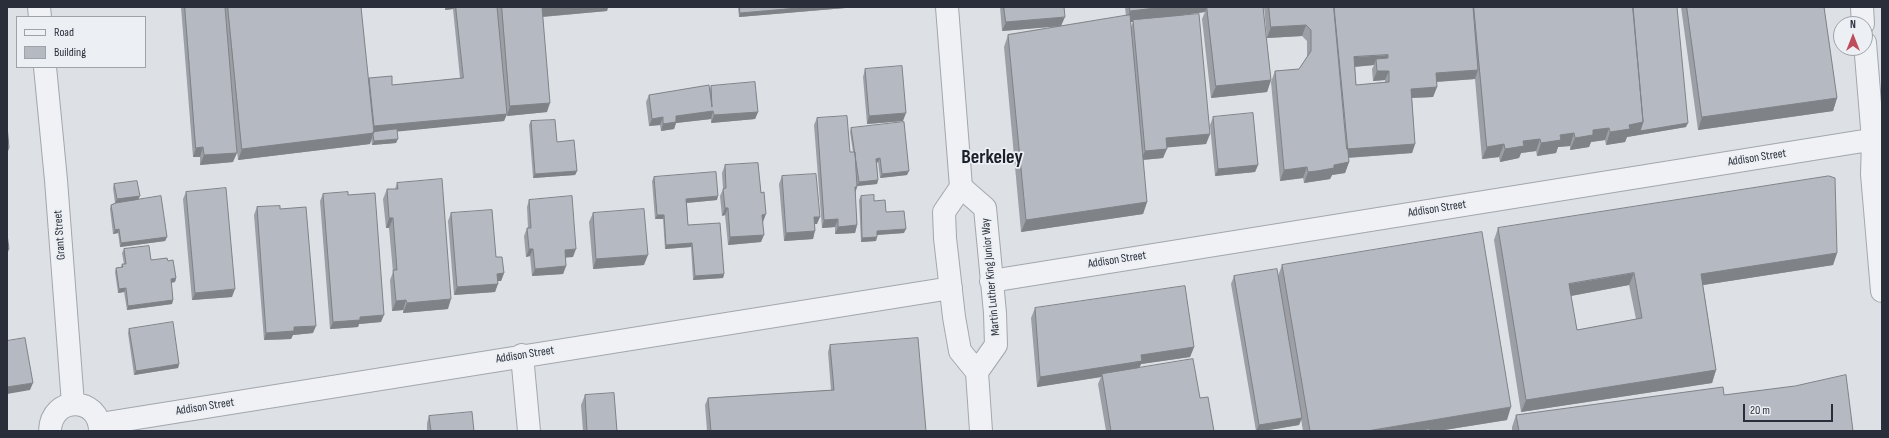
<!DOCTYPE html>
<style>
body{margin:0}
#map{position:relative;width:1889px;height:438px;overflow:hidden;background:#dde0e5;font-family:"Sofia Sans Condensed",sans-serif}
canvas{display:block}
.frame{position:absolute;inset:0;border:8px solid #292e3a;pointer-events:none}
.legend{position:absolute;left:16px;top:16px;width:130px;height:52px;box-sizing:border-box;background:#eceff3;border:1px solid #9ea2a9;margin:0;padding:5px 7px;list-style:none;font-size:12px;color:#292e3a}
.legend li{display:flex;align-items:center;gap:8px;height:20px}
.legend b{width:20px;border:1px solid #9ea2a9}
.north{position:absolute;left:1833px;top:16px;width:40px;height:40px;box-sizing:border-box;background:#eceff3;border:1px solid #9ea2a9;border-radius:50%;rotate:0deg;font-size:11px;font-weight:700;line-height:16px;text-align:center;color:#292e3a}
.north::after{content:'';display:block;margin:auto;width:14px;height:18px;background:#bd4f5c;clip-path:polygon(50% 0,100% 100%,50% 72%,0 100%)}
.scale{position:absolute;left:1743px;top:404px;width:90px;height:18px;box-sizing:border-box;border:2px solid #292e3a;border-top:0;padding-left:5px;font-size:12px;line-height:14px;white-space:nowrap;color:#292e3a;-webkit-text-stroke:3px #eceff3;paint-order:stroke}
</style>
<div id="map">
<canvas width="1889" height="438"></canvas>
<div class="frame"></div>
<ul class="legend">
<li><b style="height:5px;background:#eff1f4"></b>Road</li>
<li><b style="height:11px;background:#b5b9c1"></b>Building</li>
</ul>
<div class="north">N</div>
<div class="scale">20 m</div>
</div>
<script>
const context = document.querySelector('canvas').getContext('2d');
context.lineJoin = 'round';
function stroke(path, color, width, dash) {
  context.strokeStyle = color;
  context.lineWidth = width;
  context.lineCap = dash ? 'butt' : 'round';
  context.setLineDash(dash || []);
  context.stroke(path);
}
function paint(path, color) {
  context.fillStyle = color;
  context.fill(path, 'evenodd');
}
function drawText(font, color, halo, rows, align = 'center') {
  context.font = font + ' "Sofia Sans Condensed",sans-serif';
  context.lineWidth = 3.5;
  context.setLineDash([]);
  context.textBaseline = 'middle';
  context.strokeStyle = halo;
  context.fillStyle = color;
  for (const [text, x, y, turn = 0] of rows) {
    context.save();
    context.translate(x, y);
    context.rotate((+turn || 0) * Math.PI / 180);
    context.textAlign = isNaN(turn) ? turn : align;
    if (halo) context.strokeText(text, 0, 0);
    context.fillText(text, 0, 0);
    context.restore();
  }
}
const minor = new Path2D(`
 M39,7L40,17
 M947,7L961,187L944,212L945,238L954,317L960,351L977,372L981,431
 M1862,7L1863,24
 M1865,43L1873,140L1872,174L1882,291
 M45,67L56,180L73,404
 M961,187L985,208L995,313L996,345L977,372
 M991,281L1882,138
 M522,355L529,431
 M100,424L951,288
 M50,431C51,395 100,396 100,431`);
const wall = new Path2D(`
 M181,7H361L368,81L369,78L392,85L460,78L453,9L445,10V7H497L505,92L497,7H608L607,11L543,17L547,112L507,116V114L504,121L397,131L396,143L372,145L371,139L370,144L238,160L234,124L233,162L200,165V157H193Z
 M738,7H857L739,17Z
 M1000,7H1064L1061,26L1126,16L1125,7H1263L1271,80L1267,92L1211,98L1202,19L1205,12L1184,15L1210,134L1206,144L1167,147L1163,158L1143,160L1147,202L1143,214L1021,232L1004,47L1008,35L1060,26L1002,31ZM1130,22H1133L1131,27Z
 M1264,7H1677L1686,127L1627,137L1625,142L1606,145L1605,140L1591,142L1589,147L1570,150V146L1558,147L1556,153L1537,156L1536,151L1521,153L1519,158L1500,162L1499,157L1482,159L1475,79L1437,82V87L1433,97L1412,98L1415,144L1412,153L1348,158L1349,162L1345,173L1332,175L1330,179L1304,183L1303,178L1280,181L1271,82L1275,71L1299,69L1307,57V41L1302,36L1267,38ZM1374,65L1372,69L1373,81L1385,80V82L1356,85L1355,67Z
 M1681,7H1824L1837,98L1833,111L1698,130Z
 M865,69L903,121L867,124L863,77Z
 M711,86L758,112L755,119L711,123V119L676,123L674,129L661,131L660,125L649,126L646,102L649,95L710,90Z
 M1213,117L1258,165L1255,172L1215,176L1210,125Z
 M817,118L850,152H853L850,132L851,128L907,175L880,178L878,162L877,163L878,180L877,184L857,186L855,193L857,225L855,233L835,234V227L822,228L814,125Z
 M531,121L557,142L577,171L575,175L533,178L529,125Z
 M725,165L763,222L761,242L728,245L725,215L722,216L720,196L723,189L722,173Z
 M782,176L817,224H815L813,239L784,241L779,184Z
 M654,177L717,200L687,203L688,225L724,274L723,278L693,280L691,247L665,249L663,219H655L652,181Z
 M397,183L448,309L403,313V310L392,311L390,280L393,272L389,228H386L383,199L387,189H395Z
 M114,184L138,199L167,237L165,241L120,247L118,233L113,234L110,209L111,205L115,203L113,188Z
 M186,192L232,297L192,300L183,199Z
 M323,194L348,195L381,322L359,324L358,327L330,329L320,201Z
 M861,196L874,201L886,212L904,233L877,235L876,241L861,242L859,200Z
 M529,200L573,257H565L566,266L563,274L532,276L530,256L526,257L524,236L527,228H528L527,207Z
 M257,207L280,209L313,333L293,335L291,339L264,340L254,215Z
 M451,213L496,257L504,273L501,281H498L495,292L454,295L448,221Z
 M593,213L644,265L593,269L589,222Z
 M1498,228L1837,253L1833,265L1703,285L1716,370L1712,383L1521,412L1494,240ZM1629,285L1636,319L1577,330L1571,296Z
 M124,249L151,260L168,261L176,278L175,282L171,283L173,300L172,304L127,310L124,292L118,293L115,272L116,268L121,267L122,264H124L122,253Z
 M1282,265L1507,420L1438,431H1303L1301,419L1299,425L1263,431H1256L1231,284L1234,276H1278Z
 M1035,308L1194,347L1190,357L1141,364L1139,368L1200,398L1214,431H1106L1098,384L1101,377L1037,387L1031,318Z
 M129,329L179,364L178,368L134,375L128,333Z
 M830,345L926,431H707L705,405L708,398L831,390L828,352Z
 M585,395L617,431H583L581,405Z
 M1724,395L1853,431H1512V427L1516,415Z
 M429,416L474,431H427V423Z`);
const shadedWall = new Path2D(`
 M446,7H454L453,9L445,10Z
 M542,7H608L607,11L539,17Z
 M810,7H857L739,17L740,13Z
 M1164,7H1247H1207L1205,12L1134,21L1133,20V22H1126L1130,11Z
 M1065,17L1061,26L1002,31L1006,22Z
 M1306,25L1302,36L1267,38L1271,27Z
 M1388,55L1385,64L1376,59L1374,65L1351,67L1354,57Z
 M1478,70L1475,79L1433,82L1436,73Z
 M1377,71H1389L1385,80L1373,81Z
 M1271,80L1267,92L1211,98L1216,86Z
 M1437,87L1433,97L1407,98L1411,89Z
 M1837,98L1833,111L1698,130L1702,117Z
 M550,103L547,112L507,116L510,106Z
 M713,111L711,119L676,123L674,129L661,131L663,124L676,116Z
 M758,112L755,119L711,123L714,115Z
 M906,113L903,121L867,124L869,116Z
 M507,114L504,121L373,134L370,144L238,160L242,149L372,133L374,126Z
 M663,117L660,125L649,126L652,119Z
 M1643,122L1688,123L1686,127L1627,137L1625,142L1606,145L1610,132L1629,125Z
 M1609,128L1605,140L1591,142L1589,147L1570,150L1575,138L1593,130Z
 M1574,133L1570,146L1558,147L1556,153L1537,156L1541,143L1560,135Z
 M1210,134L1206,144L1162,148L1166,138Z
 M398,139L396,143L372,145L374,141Z
 M1540,139L1536,151L1521,153L1519,158L1500,162L1505,149L1523,141Z
 M1415,144L1412,153L1343,158L1347,149Z
 M1504,144L1499,157L1482,159L1487,147Z
 M203,147L200,157H193L196,148Z
 M9,148L7,155V149Z
 M1167,149L1163,158L1141,160L1145,151Z
 M237,153L233,162L200,165L204,155Z
 M880,158L878,162L875,163L876,159Z
 M1349,162L1345,173L1332,175L1330,179L1304,183L1308,172L1334,165Z
 M1258,165L1255,172L1215,176L1218,169Z
 M1307,167L1303,178L1280,181L1284,170Z
 M577,171L575,175L533,178L535,174Z
 M909,171L907,175L880,178L882,174Z
 M878,180L877,184L857,186L859,182Z
 M855,187H857L855,194Z
 M140,196L138,200L115,203L117,199Z
 M718,196L717,200L685,203L686,199Z
 M1147,202L1143,214L1021,232L1026,220Z
 M725,208H728L725,215L722,216Z
 M766,214L763,222H760L762,215Z
 M657,215H664L663,219H655Z
 M814,217H820L817,224H812Z
 M389,218H393L389,228H386Z
 M838,219L835,227L822,228L824,220Z
 M857,225L855,233L835,234L838,227Z
 M119,229L118,233L113,234L115,230Z
 M906,229L904,233L876,235L877,231Z
 M815,231L813,239L784,241L786,233Z
 M764,235L761,242L728,245L730,237Z
 M167,237L165,241L120,247L121,243Z
 M877,237L876,241L861,242L862,238Z
 M692,243L691,247L665,249L666,245Z
 M7,249H9L7,255Z
 M529,249H533L530,256L526,257Z
 M576,249L573,257L562,258L565,250Z
 M1837,253L1833,265L1697,286L1701,274Z
 M648,255L644,265L593,269L596,259Z
 M566,266L563,274L532,276L535,269Z
 M504,273L501,281H495L497,274Z
 M1634,273L1629,285L1565,297L1569,284Z
 M724,274L723,278L693,280L695,276Z
 M176,278L175,282L169,283L171,279Z
 M498,284L495,292L454,295L457,287Z
 M126,288L124,292L118,293L119,289Z
 M235,289L232,297L192,300L195,293Z
 M451,299L448,309L403,313L407,303Z
 M173,300L172,304L127,310L128,306Z
 M406,300L403,310L392,311L396,301Z
 M384,315L381,322L359,324L358,327L330,329L333,322L360,317Z
 M316,326L313,333L293,335L291,339L264,340L266,333L294,327Z
 M1194,347L1190,357L1141,364L1138,371L1102,374L1101,377L1037,387L1040,377L1141,355Z
 M179,364L178,368L134,375L136,371Z
 M1716,370L1712,383L1521,412L1526,400Z
 M33,383L30,390L7,394V387Z
 M1511,407L1507,420L1438,431H1367Z
 M1302,418L1299,425L1263,431H1256L1259,425Z`);
const building = new Path2D(`
 M185,7H225L237,153L204,155L203,147L196,148Z
 M228,7H361L374,133L242,149Z
 M456,7H497L507,114L374,126L369,78L392,76V85L463,78Z
 M502,7H544H542L550,103L510,106Z
 M740,7H810L740,13Z
 M1004,7H1064L1065,17L1006,22Z
 M1130,7H1164L1130,11Z
 M1207,7H1263L1271,80L1216,86Z
 M1269,7H1334L1349,162L1334,165V168L1317,171L1308,172L1307,167L1284,170L1275,71L1299,69L1311,51V30L1306,25L1271,27Z
 M1334,7H1473L1478,70L1436,73L1437,87L1411,89L1415,144L1347,149ZM1388,55V58L1376,59L1377,71H1389V82L1356,85L1354,57Z
 M1474,7H1633L1643,122L1629,125L1630,129L1610,132L1609,128L1593,130V135L1575,138L1574,133L1560,135L1561,140L1541,143L1540,139L1523,141L1524,146L1505,149L1504,144L1487,147Z
 M1633,7H1677L1688,123L1640,131L1643,122Z
 M1687,7H1824L1837,98L1702,117Z
 M1199,14L1210,134L1166,138L1167,149L1145,151L1133,20Z
 M1130,15L1147,202L1026,220L1008,35Z
 M902,66L906,113L869,116L865,69Z
 M755,82L758,112L714,115L713,111L676,116V122L663,124V117L652,119L649,95L709,85L712,107L711,86Z
 M1253,113L1258,165L1218,169L1213,117Z
 M847,116L850,152H855L857,187H855L857,225L838,227V219L824,220L817,118Z
 M555,120L557,142L574,140L577,171L535,174L531,121Z
 M904,122L909,171L882,174L880,158L876,159L878,180L859,182L851,128Z
 M7,125L9,148L7,149Z
 M397,129L398,139L374,141L373,135V132Z
 M758,163L761,193L764,192L766,214L762,215L764,235L730,237L728,208H725L723,189L726,188L725,165Z
 M716,172L718,196L686,199L688,225L720,223L724,274L695,276L692,243L666,245L664,215H657L654,177Z
 M816,174L820,217H814L815,231L786,233L782,176Z
 M1829,176L1835,178L1837,253L1701,274L1716,370L1526,400L1498,228ZM1634,273L1642,318L1577,330L1569,284Z
 M442,179L451,299L407,303L406,300L396,301L393,270H397L393,218H389L387,189H398L397,183Z
 M137,181L140,196L117,199L114,184Z
 M226,188L235,289L195,293L186,192Z
 M348,192V195L375,193L384,315L360,317V320L333,322L323,194Z
 M874,195V201L885,200L886,212L904,211L906,229L877,231V237L862,238L861,196Z
 M161,196L167,237L121,243L119,229L115,230L111,205L116,203Z
 M572,196L576,249L565,250L566,266L535,269L533,249H529L527,228H531L529,200Z
 M280,206V209L306,207L316,326L294,327V331L266,333L257,207Z
 M644,209L648,255L596,259L593,213Z
 M492,210L496,257H502L504,273L497,274L498,284L457,287L451,213Z
 M1482,232L1511,407L1367,431H1310L1282,265Z
 M7,234L9,249H7Z
 M149,246L151,260L167,258L168,261L173,260L176,278L171,279L173,300L128,306L126,288L119,289L116,268L123,267L122,264H126L124,249Z
 M1277,269L1302,418L1259,425L1234,276Z
 M1185,286L1194,347L1141,355L1142,361L1040,377L1035,308Z
 M173,322L179,364L136,371L129,329Z
 M25,338L33,383L7,387V341Z
 M918,338L926,431H711L708,398L834,390L830,345Z
 M1193,359L1200,398L1208,397L1214,431H1111L1102,374Z
 M1846,375L1853,431H1519L1516,415L1723,387L1724,395L1795,386Z
 M614,393L617,431H587L585,395Z
 M472,412L474,431H431L429,416Z
 M1429,429L1430,431H1416Z`);
const streetNames = [
 ["Addison Street",1757,158,-9],
 ["Addison Street",1437,209,-9],
 ["Grant Street",60,235,-94],
 ["Addison Street",1117,260,-9],
 ["Martin Luther King Junior Way",991,277,-95],
 ["Addison Street",525,355,-9],
 ["Addison Street",205,407,-9]
];
const townNames = [
 ["Berkeley",992,158]
];
stroke(minor, '#a3a7ae', 24);
stroke(minor, '#eff1f4', 22);
paint(wall, '#9c9fa6');
paint(shadedWall, '#7f8287');
paint(building, '#b5b9c1');
stroke(building, '#7f8287', 1);
drawText('12px', '#292e3a', '#eceff3', streetNames);
drawText('bold 20px', '#1b202b', '#eceff3', townNames);
</script>
